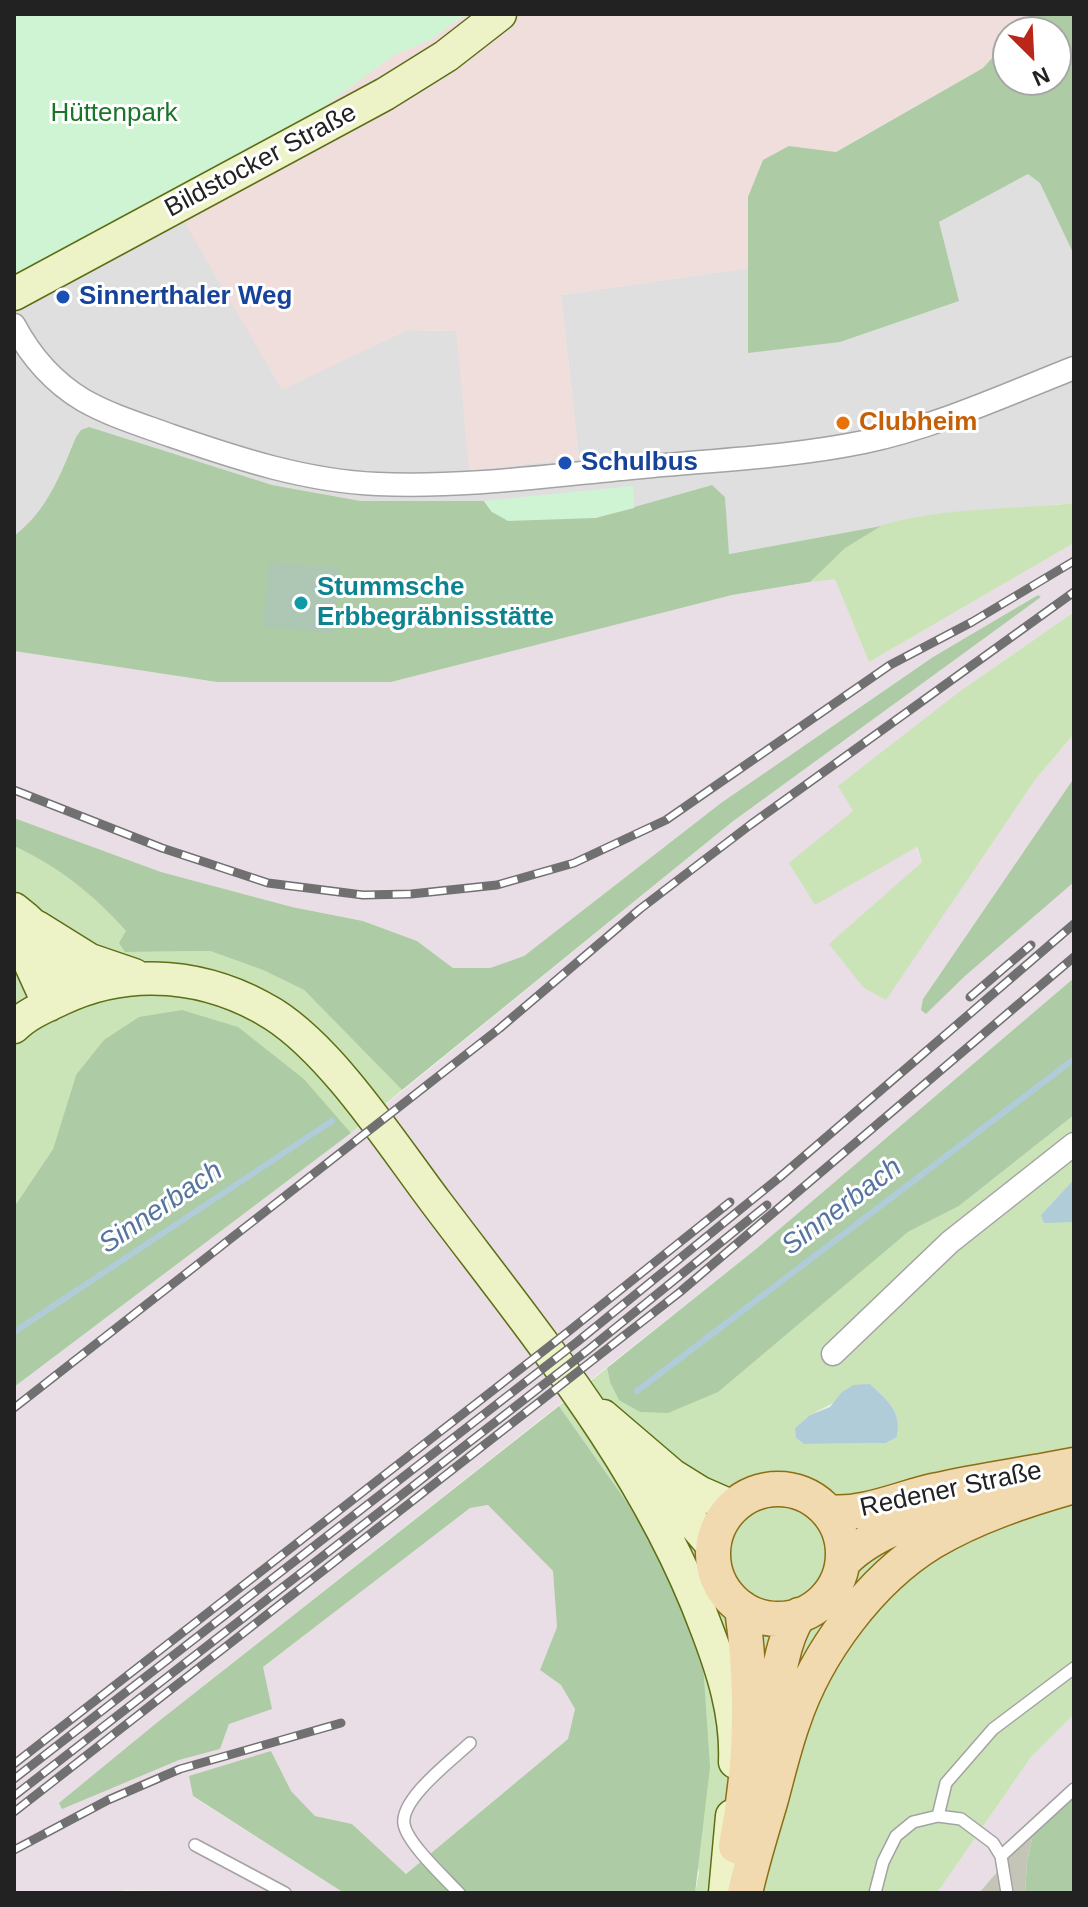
<!DOCTYPE html>
<meta charset="utf-8">
<style>
body{margin:0}
#map{position:relative;width:1088px;height:1907px;overflow:hidden;background:#f1efea;font-family:Arial,sans-serif}
canvas{display:block}
.frame{position:absolute;inset:0;border:16px solid #222;pointer-events:none}
.north{position:absolute;left:992px;top:16px;width:80px;height:80px;box-sizing:border-box;background:#fff;border:2px solid #a7a7a7;border-radius:50%;rotate:156deg;font-size:22px;font-weight:700;line-height:32px;text-align:center;color:#222}
.north::after{content:'';display:block;margin:auto;width:28px;height:36px;background:#ba271a;clip-path:polygon(50% 0,100% 100%,50% 72%,0 100%)}
</style>
<div id="map">
<canvas width="1088" height="1907"></canvas>
<div class="frame"></div>
<div class="north">N</div>
</div>
<script>
const context = document.querySelector('canvas').getContext('2d');
context.lineJoin = 'round';
function paint(path, color) {
  context.fillStyle = color;
  context.fill(path, 'evenodd');
}
function stroke(path, color, width, dash) {
  context.strokeStyle = color;
  context.lineWidth = width;
  context.lineCap = dash ? 'butt' : 'round';
  context.setLineDash(dash || []);
  context.stroke(path);
}
function drawText(font, color, halo, rows, align = 'center') {
  context.font = font + ' Arial,sans-serif';
  context.lineWidth = 6;
  context.setLineDash([]);
  context.textBaseline = 'middle';
  context.strokeStyle = halo;
  context.fillStyle = color;
  for (const [text, x, y, turn = 0] of rows) {
    context.save();
    context.translate(x, y);
    context.rotate((+turn || 0) * Math.PI / 180);
    context.textAlign = isNaN(turn) ? turn : align;
    if (halo) context.strokeText(text, 0, 0);
    context.fillText(text, 0, 0);
    context.restore();
  }
}
const residential = new Path2D(`
 M1028,174L1040,182L1074,255V503L941,515L728,554L725,497L712,485L595,518L484,501H361L272,485L76,437L49,500L29,524L14,536V280L172,196L282,389L407,330L457,331L470,470L579,458L561,295L748,268V352L939,222Z`);
const commercial = new Path2D(`
 M466,14H1031L1015,32H1008V40L983,68L835,152L789,146L748,197V268L561,295L579,458L469,470L456,331L407,330L282,390L190,232L172,196L394,54L430,40Z`);
const industrial = new Path2D(`
 M1074,543V612L963,689L854,811L815,904L916,847L922,862L830,944L886,999L1035,780L1074,734V778L923,999L926,1014L965,976L1074,882V978L756,1249L159,1721L145,1773L179,1760L220,1749L229,1724L263,1667L470,1508L489,1505L553,1571L557,1627L540,1670L561,1685L575,1709L569,1738L406,1874L352,1824L315,1816L291,1791L271,1751L193,1797L344,1893H187L182,1891L126,1890L107,1893H14V1387L351,1133L732,822L1041,597L1038,595L933,657L721,803L524,956L490,968H453L417,941L363,921L292,907L161,872L14,818V651L217,682H391L732,595L835,578L869,662Z
 M1074,1714V1794L1034,1829L979,1893H937L1031,1757Z`);
const construction = new Path2D(`
 M1034,1829L1027,1863L1025,1893H979Z`);
const grass = new Path2D(`
 M1074,503V543L869,662L835,579L810,582C829,560 854,534 883,525C943,507 1012,510 1074,503Z
 M1074,612V734L1035,780L886,1000L864,988L829,944L922,862L917,847L815,905L789,863L853,811L838,786L963,689Z
 M14,846C60,867 93,894 126,931L125,952L210,951L263,970L304,990L402,1090L351,1133L305,1080L76,1075L53,1149L14,1207Z
 M1074,1115V1179L1041,1215L1074,1222V1714L1031,1757L937,1893H695L699,1873L626,1501L559,1406L607,1368L610,1382L854,1275L908,1232L959,1206ZM870,1384C888,1401 902,1411 897,1437L886,1443L804,1444L796,1438V1427L810,1415Z`);
const forest = new Path2D(`
 M1031,14H1074V255L1040,183L1028,174L939,222L959,301L840,342L748,353V197L763,160L789,146L836,152L983,68L1008,40V80H1056V32H1015Z
 M89,427L272,485L361,501H484L492,512L595,518L712,485L725,497L729,554L881,526L845,548L810,582L732,595L391,682H217L14,651V536C48,510 60,475 76,437L81,430Z
 M1038,595L1041,597L732,822L402,1090L304,990L263,970L210,951L125,952L119,943L126,931C93,894 59,867 14,846V818L161,872L292,907L363,921L417,941L453,968H490L524,956L721,803L933,657Z
 M1074,778V882L965,976L926,1014L921,1010L923,999Z
 M1074,978V1115L959,1206L908,1232L718,1392L668,1413L640,1412L619,1400L610,1382L607,1368L756,1249Z
 M182,1010L238,1027L305,1080L351,1133L14,1387V1207L53,1149L76,1075L104,1040L139,1017Z
 M559,1406L626,1501L671,1577L703,1664L710,1767L695,1893H344L193,1796L189,1776L271,1751L291,1791L315,1816L352,1824L406,1874L568,1739L575,1709L561,1685L540,1670L557,1627L553,1571L488,1505L470,1508L263,1667L272,1709L229,1724L220,1749L179,1760L62,1809L59,1803L159,1721Z
 M1074,1794V1893H1025L1027,1863L1034,1829Z`);
const cemetery = new Path2D(`
 M269,562L340,569L333,633L263,626Z`);
const park = new Path2D(`
 M14,14H466L430,40L394,55L306,120L14,280Z
 M633,486L634,508L595,518L508,521L492,512L484,501Z`);
const water = new Path2D(`
 M1074,1179V1222L1044,1223L1041,1215Z
 M870,1384C888,1401 902,1411 897,1437L886,1443L804,1444L796,1438L795,1428L810,1415L830,1407L841,1393L853,1385Z`);
const stream = new Path2D(`
 M14,1332L332,1121
 M637,1391L1074,1059`);
const service = new Path2D(`
 M938,1816L946,1783L993,1729L1074,1668
 M195,1845L285,1893
 M1001,1856L1074,1789
 M459,1893C445,1878 407,1843 404,1824C400,1799 452,1760 470,1743
 M875,1893L883,1862L896,1836L913,1822L938,1816L961,1819L993,1843L1001,1856L1007,1893`);
const minor = new Path2D(`
 M14,325C30,355 53,382 83,400C111,416 142,425 172,436C239,459 306,481 377,484C465,488 554,475 642,467C715,460 791,457 864,442C936,427 1005,395 1074,368
 M833,1354L950,1242L1074,1144`);
const secondary = new Path2D(`
 M14,294L385,94L446,56L500,14
 M14,909C47,934 59,954 72,994
 M37,927L90,960L134,975
 M14,928L49,1005
 M14,1027C27,1014 44,1007 61,999C130,966 208,974 273,1014C333,1052 392,1144 435,1201C536,1335 647,1468 706,1627C723,1671 737,1715 735,1762
 M603,1416L672,1475L701,1493L733,1507
 M651,1474L713,1546
 M725,1893L732,1816`);
const primary = new Path2D(`
 M713 1554a65 65 0 1 1 130 0a65 65 0 1 1-130 0Z
 M828,1512C865,1516 902,1497 938,1490C983,1480 1029,1474 1074,1465
 M844,1561C875,1529 928,1515 970,1505
 M770,1743C776,1704 777,1647 799,1615
 M736,1846C752,1766 753,1688 742,1608
 M745,1893C752,1861 762,1830 771,1799C778,1773 784,1747 793,1722C816,1653 870,1580 932,1542C976,1516 1025,1500 1074,1486`);
const rail = new Path2D(`
 M14,790L162,848L268,883L363,895L411,894L497,885L574,863L666,820L890,665L972,622L1074,561
 M970,997L1031,945
 M14,1408L500,1028L640,909L750,825L1074,592
 M14,1764L569,1331L730,1202
 M14,1779L577,1342L780,1177L1074,924
 M14,1796L588,1350L767,1205
 M14,1812L680,1292L1074,957
 M14,1850L108,1800L180,1769L341,1723`);
const markers = [
 [63,297,8,"#1a4fb4"],
 [843,423,8,"#e8710a"],
 [565,463,8,"#1a4fb4"],
 [301,603,8,"#0f9aa8"]
];
const parkNames = [
 ["Hüttenpark",114,114]
];
const streetNames = [
 ["Bildstocker Straße",261,161,-28],
 ["Redener Straße",951,1490,-12]
];
const transitNames = [
 ["Sinnerthaler Weg",79,297],
 ["Schulbus",581,463]
];
const foodNames = [
 ["Clubheim",859,423]
];
const cultureNames = [
 ["Stummsche",317,588],
 ["Erbbegräbnisstätte",317,618]
];
const waterNames = [
 ["Sinnerbach",842,1207,-37],
 ["Sinnerbach",161,1208,-34]
];
paint(residential, '#e0dfdf');
paint(commercial, '#efdedc');
paint(industrial, '#e9dde6');
paint(construction, '#c4c5b6');
paint(grass, '#cae4b7');
paint(forest, '#adcba4');
paint(cemetery, '#aec7b4');
paint(park, '#cef4d4');
paint(water, '#b0ccd9');
stroke(stream, '#b0ccd9', 6);
stroke(service, '#a3a3a3', 14);
stroke(minor, '#a3a3a3', 25);
stroke(secondary, '#5d6e14', 35);
stroke(primary, '#8c6e14', 37);
stroke(service, '#fff', 11);
stroke(minor, '#fff', 22);
stroke(secondary, '#edf3c6', 32);
stroke(primary, '#f1daaf', 34);
stroke(rail, '#707070', 9);
stroke(rail, '#fff', 6, [18]);
for (const [x, y, r, color] of markers) {
  const dot = new Path2D();
  dot.arc(x, y, r, 0, 2 * Math.PI);
  context.fillStyle = color;
  context.fill(dot);
  stroke(dot, '#fff', 3);
}
drawText('26px', '#1b7529', '#fff', parkNames);
drawText('26px', '#222', '#fff', streetNames);
drawText('bold 26px', '#164399', '#fff', transitNames, 'left');
drawText('bold 26px', '#c56008', '#fff', foodNames, 'left');
drawText('bold 26px', '#0d838f', '#fff', cultureNames, 'left');
drawText('italic 28px', '#5575a0', '#fff', waterNames);
</script>
